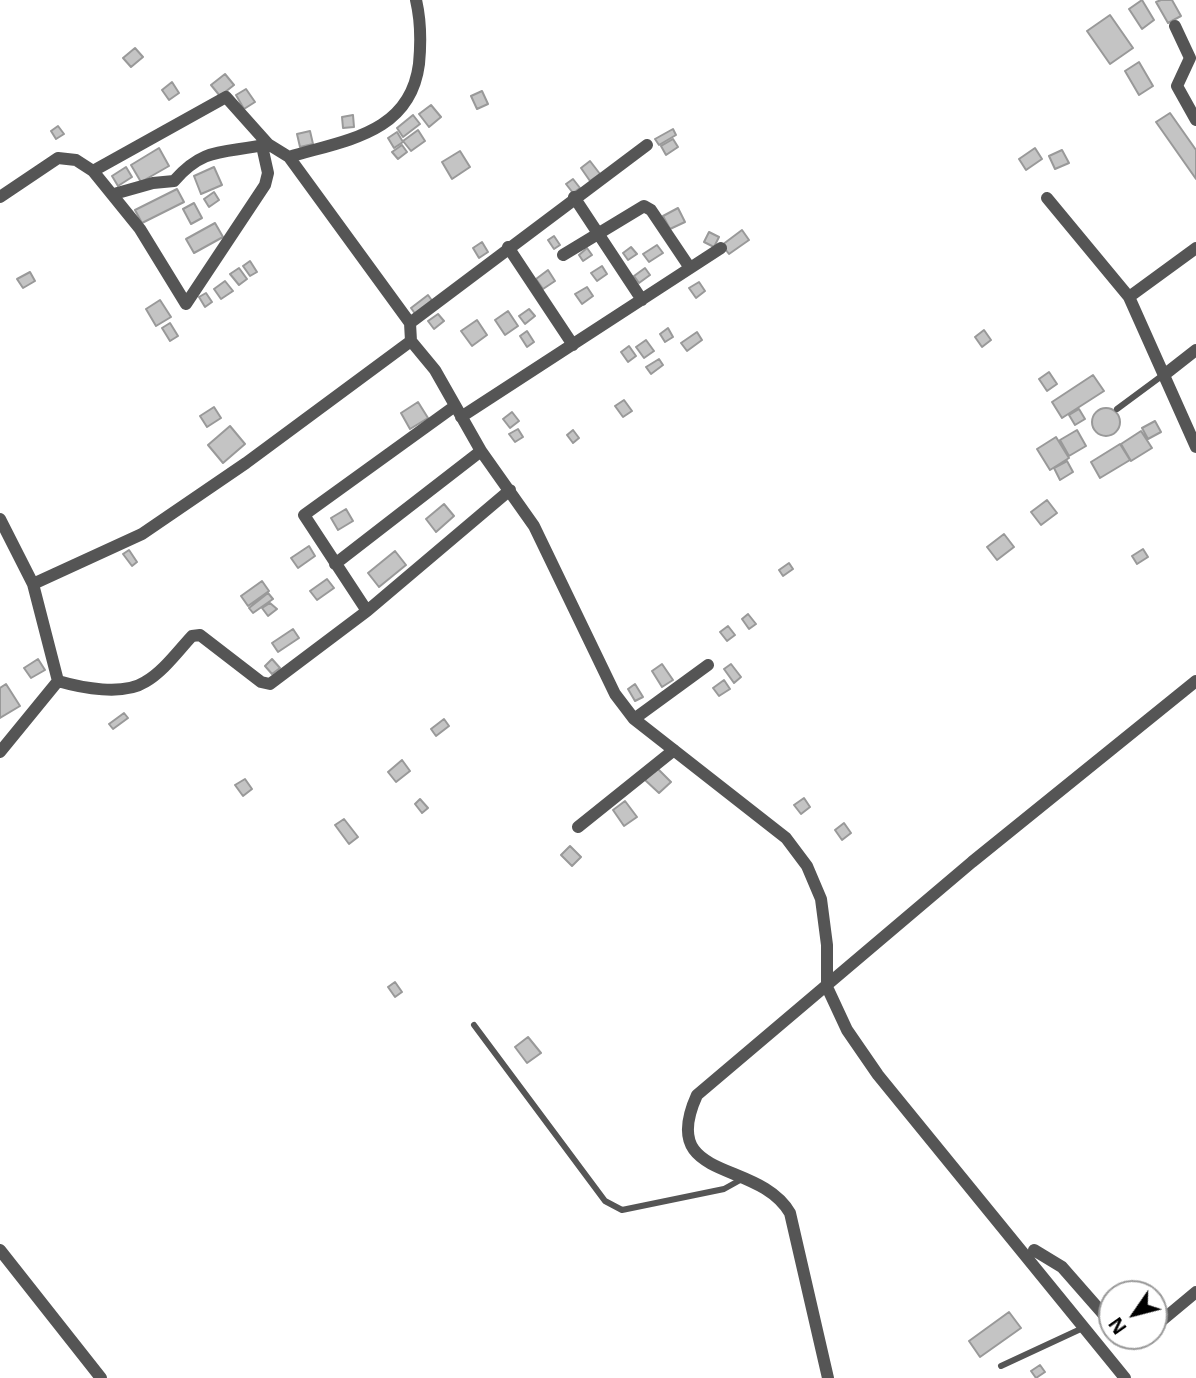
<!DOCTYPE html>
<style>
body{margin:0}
#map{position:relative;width:1196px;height:1378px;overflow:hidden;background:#fff;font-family:"Noto Sans",sans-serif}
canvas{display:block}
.north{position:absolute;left:1098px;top:1280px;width:70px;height:70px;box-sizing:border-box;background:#fff;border:2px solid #999;border-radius:50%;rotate:235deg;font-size:19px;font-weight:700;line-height:28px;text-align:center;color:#000}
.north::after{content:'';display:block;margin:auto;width:24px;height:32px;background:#000;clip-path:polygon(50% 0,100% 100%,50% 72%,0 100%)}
</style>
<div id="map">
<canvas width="1196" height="1378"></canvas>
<div class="north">N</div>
</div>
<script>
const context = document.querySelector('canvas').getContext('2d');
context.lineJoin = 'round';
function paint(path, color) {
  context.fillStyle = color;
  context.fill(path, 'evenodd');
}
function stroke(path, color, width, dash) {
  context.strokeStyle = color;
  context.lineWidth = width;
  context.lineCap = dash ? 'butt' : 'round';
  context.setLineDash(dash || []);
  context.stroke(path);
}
const building = new Path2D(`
 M1142,0L1154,20L1142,29L1129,9Z
 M1161,0H1172L1181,16L1168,23L1156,2Z
 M1110,15L1133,48L1110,64L1087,31Z
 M135,48L143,57L131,67L123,58Z
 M1139,62L1153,86L1139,95L1125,71Z
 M225,74L234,85L220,96L211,85Z
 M172,82L179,93L169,100L162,90Z
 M246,89L255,102L244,109L236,95Z
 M482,91L488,104L477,109L471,96Z
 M431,105L441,117L429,127L419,114Z
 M1170,113L1196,150V179L1156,122Z
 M353,115L354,127L343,128L342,117Z
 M413,115L420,124L403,137L397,128Z
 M58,126L64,134L56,139L51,131Z
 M673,129L676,135L659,145L655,139Z
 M418,130L425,141L411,151L403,141Z
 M310,131L313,144L300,147L297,134Z
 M397,132L403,142L394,148L388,138Z
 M673,139L678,147L666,155L661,146Z
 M402,145L407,152L398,159L392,152Z
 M159,148L169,166L141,182L131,165Z
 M1035,148L1042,159L1026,170L1019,159Z
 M1062,150L1069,163L1055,169L1049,156Z
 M460,151L470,167L452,179L442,162Z
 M590,161L600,174L590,181L581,168Z
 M126,167L132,177L118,186L112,176Z
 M214,167L222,185L201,194L194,176Z
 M573,179L580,188L573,193L566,184Z
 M177,189L184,202L142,223L135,210Z
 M214,192L219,200L209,207L204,199Z
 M194,203L202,218L191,224L183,209Z
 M678,208L685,222L670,229L663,216Z
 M215,223L223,237L194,253L186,239Z
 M742,230L749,240L729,254L722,245Z
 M709,232L719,237L714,247L704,242Z
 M554,236L560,245L554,249L548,240Z
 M482,242L488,252L479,258L473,248Z
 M657,245L663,253L649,262L643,254Z
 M631,247L637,254L628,260L623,253Z
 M587,248L592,255L583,261L579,255Z
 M250,261L257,272L250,276L243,266Z
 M602,266L607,274L597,281L591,273Z
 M239,268L247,279L239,285L230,274Z
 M645,268L650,275L639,283L634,276Z
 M548,270L555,281L543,289L536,279Z
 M30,272L35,281L23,288L17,279Z
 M225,281L233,291L221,299L214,289Z
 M699,282L705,291L696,298L689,288Z
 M587,287L593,296L582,304L575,294Z
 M206,293L212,302L205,307L199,297Z
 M428,295L433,302L416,315L411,308Z
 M160,300L171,317L156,326L146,309Z
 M529,309L535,316L525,324L519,316Z
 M508,311L518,326L505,335L495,320Z
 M438,314L444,321L434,329L428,321Z
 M477,320L487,335L472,346L461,331Z
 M170,323L178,336L170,341L162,328Z
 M668,328L673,337L665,342L660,334Z
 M984,330L991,340L982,347L975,337Z
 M527,331L534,342L527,347L520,336Z
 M697,332L702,340L687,351L681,343Z
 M646,340L654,351L644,358L636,347Z
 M629,346L636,356L628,362L621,352Z
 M659,359L663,365L651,374L646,367Z
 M1049,372L1057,384L1047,391L1039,379Z
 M1093,375L1104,391L1062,418L1052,402Z
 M624,400L632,411L623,417L615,406Z
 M418,402L428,418L410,429L401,413Z
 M214,407L221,418L207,427L200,416Z
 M1092 422a14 14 0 1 1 28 0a14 14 0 1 1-28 0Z
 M1079,409L1085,419L1075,425L1069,415Z
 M512,412L519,421L510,428L503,419Z
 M1155,421L1161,432L1148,439L1142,428Z
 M230,426L245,444L223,463L208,445Z
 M518,429L523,437L515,442L509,434Z
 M573,430L579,438L573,443L567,435Z
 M1077,430L1086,446L1069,456L1060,440Z
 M1141,431L1152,448L1131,461L1121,444Z
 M1056,437L1069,458L1050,470L1037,449Z
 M1120,444L1130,460L1100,478L1091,462Z
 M1067,461L1073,472L1060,480L1054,468Z
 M1047,500L1057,513L1041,525L1031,512Z
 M444,504L454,516L436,532L426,519Z
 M346,509L353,521L338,530L331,518Z
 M1004,534L1014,547L997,560L987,547Z
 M309,546L315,556L298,568L291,558Z
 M1143,549L1148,557L1137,564L1132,556Z
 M129,550L137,562L132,566L123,554Z
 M395,551L406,565L379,587L368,573Z
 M789,563L793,569L783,576L779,570Z
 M327,579L334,588L317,600L310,591Z
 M262,581L269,591L248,606L241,596Z
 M268,593L273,599L253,613L249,608Z
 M270,603L277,609L268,616L262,608Z
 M748,614L756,624L749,629L742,619Z
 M728,626L735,635L727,641L720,632Z
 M293,629L299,638L278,652L272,643Z
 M38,659L45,670L31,678L24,668Z
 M272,659L280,668L272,674L265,666Z
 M662,664L673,680L662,687L652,671Z
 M731,664L741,677L734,683L724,669Z
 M724,680L730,689L719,696L713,688Z
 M6,684L20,706L0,718V688Z
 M635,684L643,697L635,701L628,689Z
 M124,713L128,718L113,729L109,724Z
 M444,719L449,726L436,736L431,729Z
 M402,760L410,771L396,782L388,772Z
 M657,768L671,782L659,793L645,780Z
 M245,779L252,789L243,796L235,785Z
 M804,798L810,807L801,814L794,805Z
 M420,799L428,808L422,813L415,804Z
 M625,801L637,817L624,826L613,810Z
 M344,819L358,837L349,844L335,825Z
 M844,823L851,833L842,840L835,830Z
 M570,846L581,857L572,866L561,855Z
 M395,982L402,992L395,997L388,987Z
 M528,1037L541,1053L527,1063L515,1047Z
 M1009,1312L1021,1328L980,1357L969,1341Z
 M1040,1365L1045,1372L1036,1378L1031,1371Z`);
const service = new Path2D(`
 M1117,409L1163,375
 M474,1025L605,1201L622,1210L724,1189L742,1179
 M1001,1366L1085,1327`);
const minor = new Path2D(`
 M416,0C421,21 421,43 419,64C410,134 345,140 289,157L410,323L411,341L435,370L481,451L534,526L615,694L634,719L786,838L807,866L821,899L827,945V987L847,1030L878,1075L1125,1378
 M1175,26L1190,58L1177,86L1196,120
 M93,171L140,229L186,304L265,185L268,173L262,146
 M114,194L153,183L174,181C205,145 226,154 268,144
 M0,197L58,158L76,160L93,171L226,97L268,144L289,157
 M574,197L642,300
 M1047,198L1129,297L1196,248
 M508,247L573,345
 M563,255L644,206L651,210L690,268
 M1129,297L1196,447
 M410,323L647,145
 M1164,375L1196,350
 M461,417L721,248
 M0,519L33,584L58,681L0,752
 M335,564L481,451
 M33,584L142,534L246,463L411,341
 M367,611L304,515L455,406
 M58,681C82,688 123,696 145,682C163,672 178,651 192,636L200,635L261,682L270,684L367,611L510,490
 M634,719L708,665
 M578,827L674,750
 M0,1250L101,1378
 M1034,1250L1062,1267L1112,1324
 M1154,1327L1196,1292
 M1129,1336H1138
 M828,1378L790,1213C758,1158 657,1183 697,1095L972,862L1196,681`);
paint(building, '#c4c4c4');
stroke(building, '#999', 2);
stroke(service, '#555', 6);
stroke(minor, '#555', 12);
</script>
